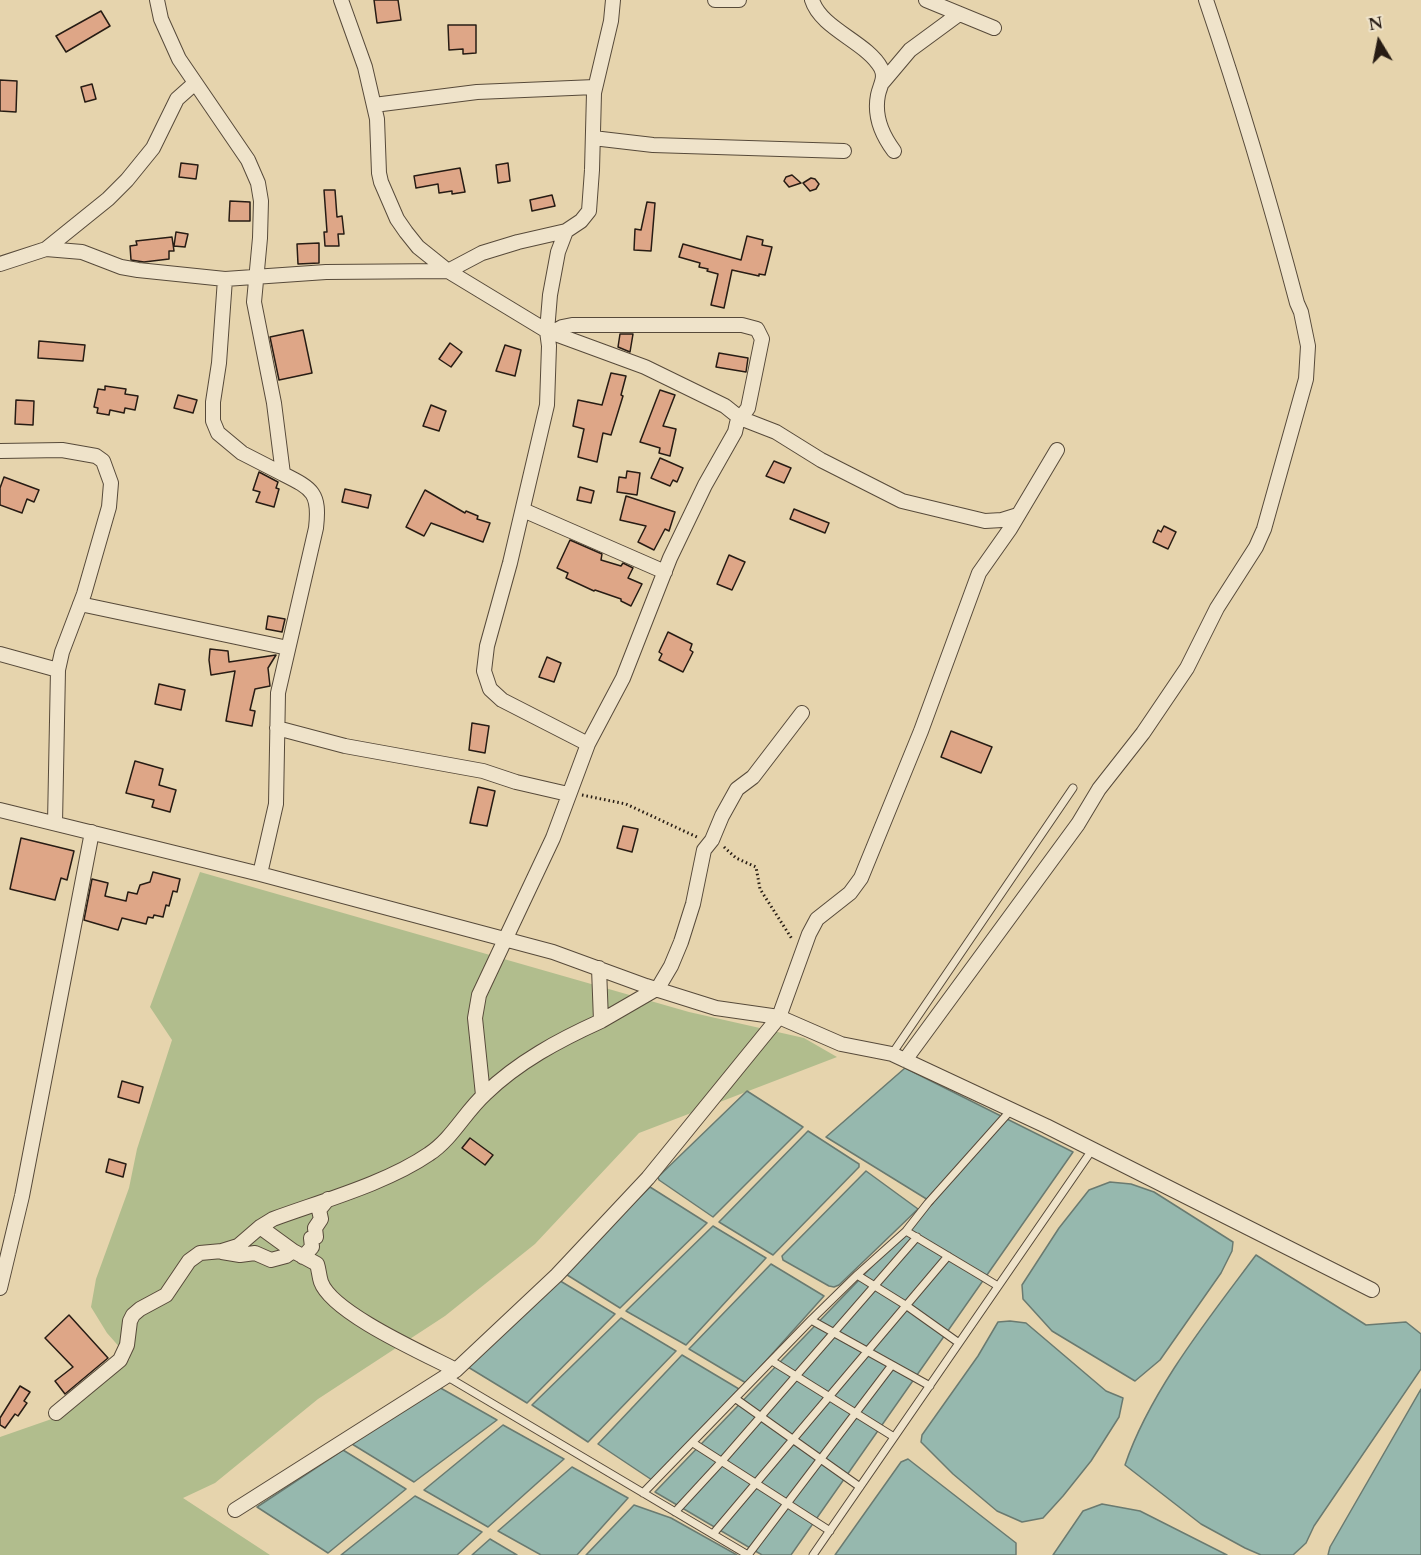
<!DOCTYPE html>
<style>
body{margin:0}
#map{position:relative;width:1421px;height:1555px;overflow:hidden;background:#e6d4ad;font-family:Cardo,serif}
canvas{display:block}
.north{position:absolute;left:1349px;top:12px;width:60px;height:60px;-webkit-text-stroke:4px #efe3ca;paint-order:stroke;rotate:350deg;font-size:16px;font-weight:700;line-height:24px;text-align:center;color:#271c14}
.north::after{content:'';display:block;margin:auto;width:21px;height:27px;background:#271c14;clip-path:polygon(50% 0,100% 100%,50% 72%,0 100%)}
</style>
<div id="map">
<canvas width="1421" height="1555"></canvas>
<div class="north">N</div>
</div>
<script>
const context = document.querySelector('canvas').getContext('2d');
context.lineJoin = 'round';
function paint(path, color) {
  context.fillStyle = color;
  context.fill(path, 'evenodd');
}
function stroke(path, color, width, dash) {
  context.strokeStyle = color;
  context.lineWidth = width;
  context.lineCap = dash ? 'butt' : 'round';
  context.setLineDash(dash || []);
  context.stroke(path);
}
const green = new Path2D(`
 M200,872L689,1012L804,1038L837,1057L639,1133L535,1244L445,1316L318,1399L215,1483L183,1498L270,1555H0V1437L66,1414L130,1359L107,1333L91,1307L96,1279L129,1188L137,1149L172,1040L150,1007Z`);
const water = new Path2D(`
 M905,1068L1073,1152L791,1555H762L655,1492L933,1203L826,1137Z
 M747,1091L803,1127L713,1217L659,1180L658,1177Z
 M808,1131L859,1164V1167L773,1255L719,1222Z
 M866,1171L918,1209L839,1285L834,1287L829,1286L783,1260L782,1256Z
 M1110,1182L1131,1184L1154,1192L1233,1242L1232,1251L1221,1273L1160,1360L1135,1381L1052,1331L1023,1299L1022,1285L1059,1228L1089,1190Z
 M650,1187L707,1223L620,1308L564,1273Z
 M713,1226L766,1258L686,1345L626,1311Z
 M1256,1255L1366,1325L1406,1322L1421,1334V1369L1314,1526L1306,1543L1293,1555H1261L1245,1548L1201,1524L1125,1465C1150,1391 1209,1318 1256,1255Z
 M771,1264L824,1296L746,1383L689,1349Z
 M557,1279L615,1314L527,1403L468,1367Z
 M621,1318L676,1351L588,1442L532,1405Z
 M1010,1321L1026,1323L1106,1391L1123,1398L1119,1417L1091,1461L1063,1496L1043,1518L1022,1522L997,1511L953,1474L921,1442L922,1435L978,1356L998,1322Z
 M682,1355L739,1389L652,1480L598,1444Z
 M437,1386L497,1420L414,1482L352,1444Z
 M1421,1389V1555H1328L1330,1547Z
 M503,1425L564,1459L488,1527L424,1490Z
 M343,1450L406,1489L328,1553L257,1507Z
 M908,1459L1016,1543V1555H835L901,1462Z
 M572,1467L628,1498L577,1555H541L498,1531Z
 M415,1496L482,1532L457,1555H341Z
 M1102,1504L1140,1511L1227,1555H1053L1083,1511Z
 M634,1505L671,1518L737,1555H586Z
 M490,1539L517,1555H472Z`);
const building = new Path2D(`
 M374,0H398L401,20L377,23Z
 M101,11L110,26L66,52L56,36Z
 M448,25H476V53L463,54V49L449,50Z
 M0,80L17,81L16,112L0,111Z
 M92,84L96,99L85,102L81,87Z
 M181,163L198,165L196,179L179,177Z
 M508,163L510,181L498,183L496,165Z
 M460,168L465,192L452,194V191L439,193L438,184L416,188L414,176Z
 M792,175L801,183L789,187L784,181L786,177Z
 M811,178L815,179L819,184L816,189L810,191L803,183Z
 M324,190H335L337,217L342,216L344,234H338L339,246H325L324,232H327Z
 M552,195L555,206L532,211L530,200Z
 M230,201L250,202V221H229Z
 M647,202L655,203L651,251L634,250L635,229L641,230Z
 M176,232L188,234L185,247L174,246Z
 M747,236L763,240L762,245L772,247L765,275L759,274V276L732,270L724,308L711,305L718,274L707,271L708,269L699,267L700,263L679,257L683,244L741,260Z
 M172,237L174,251H169V259L144,262L131,260L130,246L137,245L136,241Z
 M319,243V263L298,264L297,244Z
 M303,330L312,373L279,380L270,337Z
 M620,334H633L630,352L618,347Z
 M39,341L85,345L83,361L38,358Z
 M450,343L462,352L451,367L439,359Z
 M505,345L521,350L515,376L496,371Z
 M719,353L748,358L746,372L716,367Z
 M611,373L626,376L621,395L623,396L611,435L603,433L597,462L578,457L584,429L573,426L578,400L602,405Z
 M105,386L126,389L125,394L138,396L135,410L125,408L124,413L110,410L109,415L97,413L98,408L94,407L98,389L105,390Z
 M660,390L675,395L663,426L676,429L670,456L659,453L660,448L640,442Z
 M178,395L197,400L193,413L174,408Z
 M16,400L34,401L33,425L15,424Z
 M431,405L446,411L439,431L423,426Z
 M660,458L683,468L677,482L673,480L670,486L651,478Z
 M774,461L791,468L784,483L766,476Z
 M627,471L640,473L637,495L617,492L619,477L626,478Z
 M259,472L278,482L276,488L279,489L274,507L256,502L260,492L253,490Z
 M4,477L39,490L34,502L27,499L22,513L0,505V488Z
 M580,487L594,491L591,503L577,500Z
 M345,489L371,495L368,508L342,502Z
 M425,490L465,513L466,511L478,516L477,519L490,523L483,542L431,523L424,536L406,527Z
 M626,496L675,512L669,531L665,529L654,550L638,542L646,526L620,520Z
 M794,509L829,523L825,533L790,519Z
 M1164,526L1176,532L1168,549L1153,542L1158,530L1161,532Z
 M570,540L602,554L601,560L621,566L623,563L633,568L628,578L642,584L631,606L621,601V599L595,590L594,591L566,578L568,573L557,568Z
 M729,555L745,562L732,590L717,584Z
 M268,616L285,619L282,632L266,629Z
 M668,632L692,644L690,650L693,652L683,672L659,660L662,654L659,652Z
 M210,649L228,651L229,662L276,655L268,668L270,686L255,689L250,710L255,711L252,726L226,721L235,671L211,675L209,660Z
 M547,657L561,663L554,682L539,677Z
 M159,684L185,690L181,710L155,704Z
 M472,723L489,726L485,753L469,750Z
 M951,731L992,747L981,773L941,757Z
 M135,761L163,769L159,785L176,790L170,812L152,807L154,800L126,793Z
 M478,787L495,791L487,826L470,823Z
 M623,826L638,829L632,852L617,848Z
 M21,838L74,851L67,880L61,878L55,900L10,889Z
 M153,872L180,879L177,892L173,891L169,906L166,905L163,917L154,915L153,918L148,917L146,924L122,918L118,930L84,920L92,879L108,883L105,896L126,901L128,892L137,894L140,885L150,882Z
 M122,1081L143,1087L139,1103L118,1097Z
 M470,1138L493,1155L485,1165L462,1148Z
 M109,1159L126,1164L123,1177L106,1172Z
 M69,1315L108,1358L65,1394L55,1381L73,1367L45,1338Z
 M20,1386L30,1392L24,1401L27,1403L18,1416L15,1414L5,1428L0,1425V1418Z`);
const path = new Path2D(`
 M582,795L626,804L699,838
 M724,847L736,858L756,867L760,889L792,939`);
const service = new Path2D(`
 M892,1054L1073,788
 M906,1231L998,1286
 M857,1275L907,1306L959,1343
 M811,1320L930,1386
 M772,1361L894,1437
 M446,1376L748,1555
 M736,1399L860,1487
 M693,1443L830,1531
 M643,1493L811,1320L857,1275L906,1231L928,1203L1011,1110
 M675,1512L722,1461L917,1237
 M713,1534L948,1256
 M748,1555L892,1365
 M813,1555L1092,1150`);
const minor = new Path2D(`
 M157,0L161,19L179,59L248,160L258,183L261,201L260,238L254,302L274,403L283,474C313,489 320,493 316,528L278,693L276,804L260,874
 M341,0L365,67L377,119L379,173L381,182L397,219L406,232L418,247L448,271L547,331L645,367L725,406L740,418L776,432L821,460L902,501L985,521L1002,520L1018,515
 M715,0H739
 M812,0C821,29 867,42 881,68C886,78 880,85 878,95C874,115 882,135 894,151
 M926,0L994,28
 M883,82L910,50L959,14
 M374,105L477,92L595,87
 M593,138L653,145L844,151
 M566,231L558,252L550,295L547,331L549,346L547,405L510,563L487,646L484,671L490,689L502,700L588,744
 M46,249L108,199L127,180L153,148L177,99L195,83
 M0,264L46,249L82,252L121,267L138,270L225,279L326,272L448,271L482,253L518,242L566,231L581,221L589,211L592,170L594,93L611,21L613,0
 M225,279L219,363L213,402V421L218,433L242,453L283,474
 M0,451L62,450L96,456L103,461L111,483L109,507L84,594L62,652L58,670L55,823
 M523,510L665,572
 M80,604L288,648
 M0,654L58,670
 M277,728L345,746L483,771L516,782L568,794
 M0,810L260,874L553,952L646,986L716,1008L779,1017L841,1044L892,1054L1046,1126L1372,1290
 M601,1021L658,988L671,966L681,942L693,904L704,850L712,840L722,816L737,789L753,777L802,713
 M905,1060L1078,824L1099,789L1143,733L1187,668L1217,608L1256,547L1264,529L1306,379L1308,346L1301,312L1297,303C1270,201 1240,100 1206,0
 M483,1095L475,1018L479,995L553,838L588,744L623,678L670,558L705,485L735,432L737,423L748,408L762,339L757,329L742,325H572L562,327L553,332
 M260,1227L293,1251
 M222,1252L240,1255L255,1253L271,1260L286,1256L293,1251L317,1264C319,1270 319,1276 321,1282C332,1313 425,1354 456,1370
 M303,1257L312,1247L311,1238L316,1237L315,1228L321,1219L319,1210L328,1199
 M0,1288L22,1196L92,832
 M56,1413L120,1360L127,1345L130,1321L133,1315L140,1309L166,1295L189,1261L200,1253L222,1251L238,1246L260,1227L273,1219C322,1201 387,1183 429,1154C452,1139 465,1112 485,1094C518,1062 559,1040 601,1021L599,968
 M235,1510L456,1370L557,1275L648,1178L779,1017L809,934L817,919L850,893L861,878L921,731L979,573L1010,529L1057,450`);
paint(green, '#b1bd8d');
paint(water, '#96b8ae');
stroke(water, '#6a7a70', 1.5);
paint(building, '#dea687');
stroke(building, '#271c14', 1.5);
stroke(service, '#574a3a', 9);
stroke(minor, '#574a3a', 16);
stroke(path, '#271c14', 3, [1.5, 3]);
stroke(service, '#efe3ca', 7);
stroke(minor, '#efe3ca', 14);
</script>
